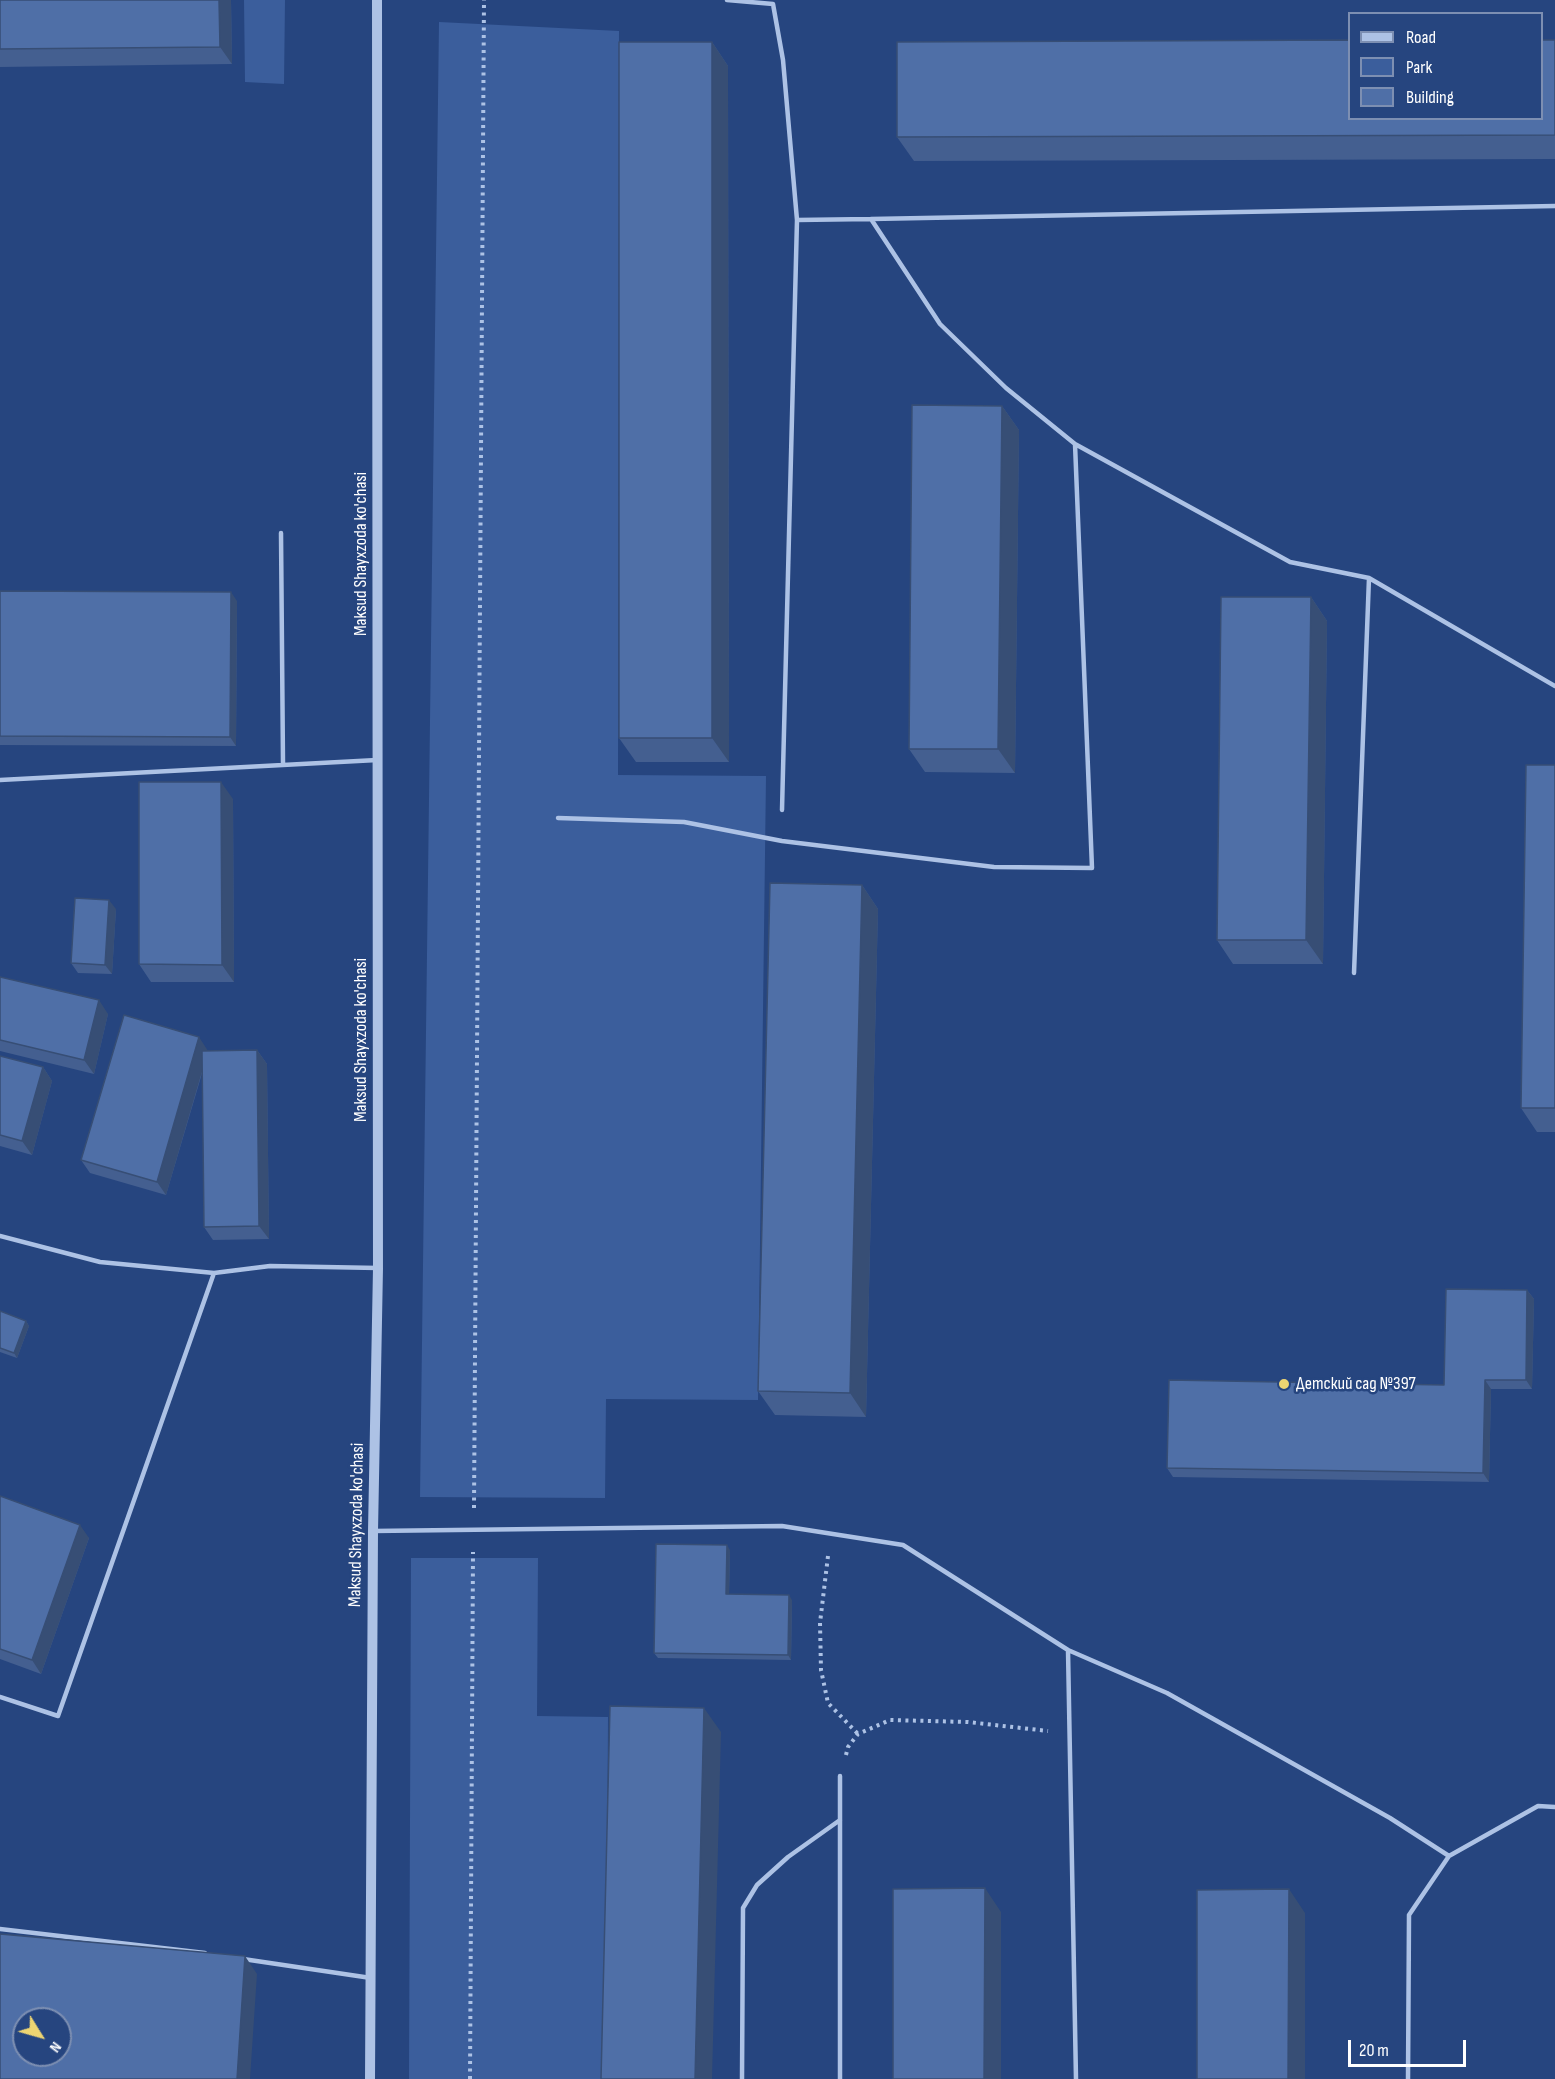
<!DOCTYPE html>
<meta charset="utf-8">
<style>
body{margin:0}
#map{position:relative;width:1555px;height:2079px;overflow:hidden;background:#26457f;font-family:"Sofia Sans Condensed",sans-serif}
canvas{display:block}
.legend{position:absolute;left:1348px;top:12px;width:195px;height:108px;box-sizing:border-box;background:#26457f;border:2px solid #7d8fb2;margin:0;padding:8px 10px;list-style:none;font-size:18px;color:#fff}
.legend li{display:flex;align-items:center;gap:12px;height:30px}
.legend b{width:30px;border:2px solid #7d8fb2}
.north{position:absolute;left:12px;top:2007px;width:60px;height:60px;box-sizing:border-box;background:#26457f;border:2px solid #7d8fb2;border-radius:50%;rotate:127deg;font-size:16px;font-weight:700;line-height:24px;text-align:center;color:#fff}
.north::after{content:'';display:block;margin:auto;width:21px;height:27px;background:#eed572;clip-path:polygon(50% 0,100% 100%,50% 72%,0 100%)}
.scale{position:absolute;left:1348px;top:2040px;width:118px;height:27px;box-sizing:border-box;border:3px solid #fff;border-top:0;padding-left:8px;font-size:18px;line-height:21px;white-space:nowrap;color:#fff;-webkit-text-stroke:4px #26457f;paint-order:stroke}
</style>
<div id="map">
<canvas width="1555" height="2079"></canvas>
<ul class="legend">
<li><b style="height:8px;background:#adc2e5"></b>Road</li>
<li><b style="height:16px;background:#3b5e9c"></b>Park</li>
<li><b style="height:16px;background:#4f6fa7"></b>Building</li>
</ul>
<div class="north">N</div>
<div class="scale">20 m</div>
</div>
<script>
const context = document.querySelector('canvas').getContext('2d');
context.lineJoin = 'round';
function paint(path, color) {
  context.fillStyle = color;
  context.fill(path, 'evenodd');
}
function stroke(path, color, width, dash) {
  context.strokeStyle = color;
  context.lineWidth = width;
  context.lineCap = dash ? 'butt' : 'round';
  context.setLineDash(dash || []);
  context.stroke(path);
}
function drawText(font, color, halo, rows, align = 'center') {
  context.font = font + ' "Sofia Sans Condensed",sans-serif';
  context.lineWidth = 5;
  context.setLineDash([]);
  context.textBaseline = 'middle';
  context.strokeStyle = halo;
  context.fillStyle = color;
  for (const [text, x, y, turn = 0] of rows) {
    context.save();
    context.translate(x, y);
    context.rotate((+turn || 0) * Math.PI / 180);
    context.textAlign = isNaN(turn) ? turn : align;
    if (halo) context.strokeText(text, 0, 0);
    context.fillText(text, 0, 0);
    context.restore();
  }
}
const green = new Path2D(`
 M244,0H285L284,84L245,82Z
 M439,22L619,31L618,775L766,776L758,1400L606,1399L605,1498L420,1497Z
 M411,1558H538L537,1716L608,1717L606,2079H409Z`);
const path = new Path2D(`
 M474,1508L484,0
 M828,1556L820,1623L821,1670L828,1703L858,1734
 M846,1755L848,1747L858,1734L890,1720L968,1722L1048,1731
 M470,2079L473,1552`);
const service = new Path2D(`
 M727,0L773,4L783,60L797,220L782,810
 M871,219L1555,206
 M797,220L871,219L940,324L1006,388L1075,444L1290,562L1369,578L1555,686
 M281,533L283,764
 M0,780L377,760
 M558,818L684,822L782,841L994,867L1092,868L1075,444
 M1354,973L1369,578
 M0,1236L100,1262L214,1273L270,1266L378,1268
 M373,1531L782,1526L903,1545L1068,1650L1076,2079
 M1068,1650L1167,1693L1390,1818L1449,1856
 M0,1697L58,1716L214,1273
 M840,1776V2079
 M0,1929L205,1953
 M243,1959L371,1978
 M742,2079L743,1908L757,1885L788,1857L840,1820
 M1408,2079L1409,1915L1449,1856L1538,1806L1555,1807`);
const tertiary = new Path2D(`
 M370,2079L373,1531L378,1268L377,0`);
const wall = new Path2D(`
 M0,0H231L232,64L0,67Z
 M1555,40V159L914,161L897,137Z
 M712,42L728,66L729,762H636L619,738Z
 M1002,406L1019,430L1015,773L925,772L909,749Z
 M0,591L237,601L236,746L0,745Z
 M1311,597L1327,621L1323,964H1233L1217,940Z
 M1555,765V1132H1537L1521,1108Z
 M233,799L234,982H151L139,964Z
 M862,885L878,909L866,1417L775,1415L758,1391Z
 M116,909L112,974L78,973L71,963Z
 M0,977L108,1014L94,1074L0,1051Z
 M257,1050L267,1064L269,1239L213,1240L204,1227L203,1070L166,1195L90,1173L81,1160L208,1051Z
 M0,1056L43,1067L52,1081L32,1155L0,1146Z
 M1527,1290L1534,1299L1532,1389H1491L1489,1482L1173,1477L1167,1468L1444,1385Z
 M0,1311L26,1321L29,1326L17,1358L0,1352Z
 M0,1496L89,1538L41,1674L0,1659Z
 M730,1550L729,1594L792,1600L791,1660L658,1658L654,1653Z`);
const shadedWall = new Path2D(`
 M219,0H231L232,64L220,47Z
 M712,42L728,66L729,762L712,738Z
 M1002,406L1019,430L1015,773L998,749Z
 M231,592L237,601L236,746L230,737Z
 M1311,597L1327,621L1323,964L1306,940Z
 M221,782L233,799L234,982L222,965Z
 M862,885L878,909L866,1417L850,1393Z
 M109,900L116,909L112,974L105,965Z
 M99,1000L108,1014L94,1074L84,1060Z
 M199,1037L208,1051L166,1195L157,1182Z
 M257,1050L267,1064L269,1239L259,1226Z
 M43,1067L52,1081L32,1155L22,1141Z
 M1527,1290L1534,1299L1532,1389L1526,1380Z
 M26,1321L29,1326L17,1358L14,1353Z
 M1485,1380L1491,1389L1489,1482L1483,1473Z
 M80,1525L89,1538L41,1674L32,1660Z
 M727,1545L730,1550L729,1599L726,1594Z
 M789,1595L792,1600L791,1660L788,1655Z
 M704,1708L721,1732L712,2079H695Z
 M985,1888L1001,1912V2079H984Z
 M1289,1889L1305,1913V2079H1288Z
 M245,1956L257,1974L250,2079H237Z`);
const building = new Path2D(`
 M0,0H219L220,47L0,49Z
 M1350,40V118H1542V40H1555V135L897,137V42Z
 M619,42H712V738H619Z
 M912,405L1002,406L998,749H909Z
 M0,591L231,592L230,737L0,736Z
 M1221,597H1311L1306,940H1217Z
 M1526,765H1555V1108H1521Z
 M139,782H221L222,965L139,964Z
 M770,883L862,885L850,1393L758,1391Z
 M75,898L109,900L105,965L71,963Z
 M0,977L99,1000L84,1060L0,1040Z
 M124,1015L199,1037L157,1182L81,1160Z
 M257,1050L259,1226L204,1227L202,1051Z
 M0,1056L43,1067L22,1141L0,1135Z
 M1446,1289L1527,1290L1526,1380H1485L1483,1473L1167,1468L1169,1380L1444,1385Z
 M0,1311L26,1321L14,1353L0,1348Z
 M0,1496L80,1525L32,1660L0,1649Z
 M656,1544L727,1545L726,1594L789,1595L788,1655L654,1653Z
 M610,1706L704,1708L695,2079H601Z
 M985,1888L984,2079H893V1889Z
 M1289,1889L1288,2079H1197V1890Z
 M0,1934L245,1956L237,2079H0ZM24,2019H60V2055H24Z`);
const markers = [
 [1284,1384,6,"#eed572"]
];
const streetNames = [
 ["Maksud Shayxzoda ko'chasi",361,554,-90],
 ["Maksud Shayxzoda ko'chasi",361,1040,-90],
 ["Maksud Shayxzoda ko'chasi",357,1525,-89]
];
const poiNames = [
 ["Детский сад №397",1296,1384]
];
paint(green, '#3b5e9c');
stroke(path, '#adc2e5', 4, [3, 4.5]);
stroke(service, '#adc2e5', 4.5);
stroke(tertiary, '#adc2e5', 10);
paint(wall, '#445f90');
paint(shadedWall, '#374e75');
paint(building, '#4f6fa7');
stroke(building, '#374e75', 1.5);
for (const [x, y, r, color] of markers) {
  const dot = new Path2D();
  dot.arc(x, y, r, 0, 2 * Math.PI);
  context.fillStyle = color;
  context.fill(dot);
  stroke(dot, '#26457f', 2);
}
drawText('18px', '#fff', '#26457f', streetNames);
drawText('18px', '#fff', '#26457f', poiNames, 'left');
</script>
